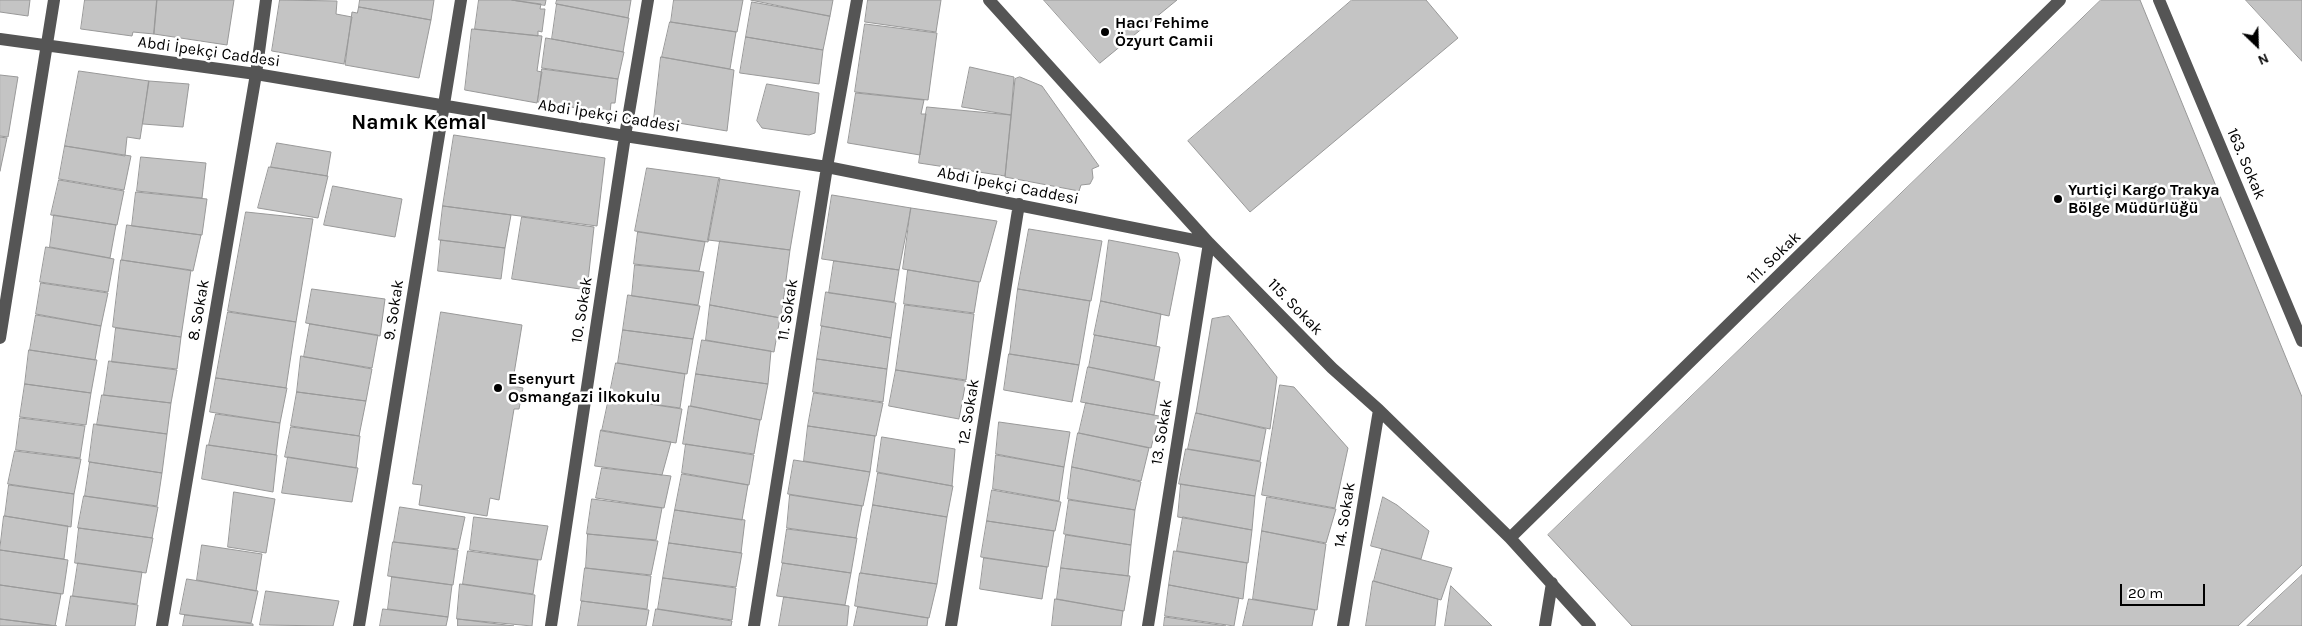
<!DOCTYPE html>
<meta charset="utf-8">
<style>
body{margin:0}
#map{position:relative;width:2302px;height:626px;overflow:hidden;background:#fff;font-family:Karla,sans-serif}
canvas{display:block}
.north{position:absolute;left:2232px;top:20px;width:50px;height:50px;-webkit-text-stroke:4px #fff;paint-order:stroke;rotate:156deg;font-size:14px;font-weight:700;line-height:20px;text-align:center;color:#000}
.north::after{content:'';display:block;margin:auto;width:18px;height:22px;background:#000;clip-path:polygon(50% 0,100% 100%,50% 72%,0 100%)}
.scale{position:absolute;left:2120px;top:584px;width:85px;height:22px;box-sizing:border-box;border:2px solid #000;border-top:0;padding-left:6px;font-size:15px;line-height:18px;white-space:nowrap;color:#000;-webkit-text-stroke:4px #fff;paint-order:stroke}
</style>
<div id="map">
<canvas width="2302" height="626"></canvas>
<div class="north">N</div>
<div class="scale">20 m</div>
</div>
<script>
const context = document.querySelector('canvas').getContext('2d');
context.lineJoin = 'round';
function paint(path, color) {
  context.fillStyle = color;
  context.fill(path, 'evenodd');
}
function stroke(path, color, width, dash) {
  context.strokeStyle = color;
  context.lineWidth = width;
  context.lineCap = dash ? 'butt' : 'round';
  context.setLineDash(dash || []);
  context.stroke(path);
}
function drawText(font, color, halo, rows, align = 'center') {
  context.font = font + ' Karla,sans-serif';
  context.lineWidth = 5;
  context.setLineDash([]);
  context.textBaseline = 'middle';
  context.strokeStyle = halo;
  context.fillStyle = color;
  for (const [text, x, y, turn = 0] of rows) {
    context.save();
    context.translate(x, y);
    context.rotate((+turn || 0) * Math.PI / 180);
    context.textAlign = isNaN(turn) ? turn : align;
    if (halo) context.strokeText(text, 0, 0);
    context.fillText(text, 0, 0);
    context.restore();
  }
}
const building = new Path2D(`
 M0,0H30L28,16L0,12Z
 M85,0H157L154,34L133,32L132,36L81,29Z
 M157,0H234L227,45L154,34Z
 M280,0L337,1L336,14L352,17L344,64L272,51Z
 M360,0H434L431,20L359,7Z
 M479,0H511L541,4L540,9H545L542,32L538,31V36L475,29Z
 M512,0H546L545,5Z
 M557,0H631L628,18L556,4Z
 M674,0H743L737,32L671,22Z
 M751,0H833L830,16Z
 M868,0H941L936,32L865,22Z
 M1044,0H1177L1100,63Z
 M1352,0H1426L1458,38L1250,212L1188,141Z
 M2101,0H2140L2302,397V565L2238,626H1632L1548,535Z
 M2246,0H2302V61Z
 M752,2L830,16L823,50L746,37Z
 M557,4L629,18L623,52L552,39Z
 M359,7L431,20L419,78L345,65L352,12L357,13Z
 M670,22L736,32L730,69L662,57Z
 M865,24L937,33L928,100L855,92Z
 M472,29L542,36L537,71L542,72L537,103L465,90Z
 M746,37L823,50L819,84L740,73Z
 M546,38L624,52L618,79L542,68Z
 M661,57L734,70L727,131L654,119Z
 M970,67L1014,77L1011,115L962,107Z
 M542,69L618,79L615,103H611L610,113L538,102Z
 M79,71L149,81L140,139L127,137L125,156L65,146Z
 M0,75L18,77L8,137L0,136Z
 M1020,77L1042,86L1099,166L1092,169L1093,178L1090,184L1081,185L1079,191L1005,177L1015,79Z
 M149,81L189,84L183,127L143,124Z
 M767,84L819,93L815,133L809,135L762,128L757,121Z
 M856,93L924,100L921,114H926L920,155L848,143Z
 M927,107L1011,115L1005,176L919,163Z
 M454,135L605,158L597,226L443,206Z
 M0,137L7,138L0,171Z
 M277,143L331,152L327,176L271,167Z
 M65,146L131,156L124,190L59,179Z
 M141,157L206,163L202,198L137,191Z
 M269,167L328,176L318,218L258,208Z
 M647,168L720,178L708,242L635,231Z
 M719,179L800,191L790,250L708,240Z
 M59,180L124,191L117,225L51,215Z
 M333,186L402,199L395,237L324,225Z
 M136,192L207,199L202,235L132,226Z
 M832,195L911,208L899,270L822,259Z
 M443,206L511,215L505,248L439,240Z
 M911,208L997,221L980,282L903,269Z
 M246,212L313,219L296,322L228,311Z
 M54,215L116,225L110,258L50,247Z
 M522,217L594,227L587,290L512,279Z
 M127,225L201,235L193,271L122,260Z
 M1029,229L1102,241L1091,301L1018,289Z
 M638,232L705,242L699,271L634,264Z
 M441,240L505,248L501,279L438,271Z
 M1109,240L1178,253L1180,260L1169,316L1101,301Z
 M720,241L790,250L781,318L710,305Z
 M46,247L114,259L108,292L40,282Z
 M121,260L191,270L181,337L113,327Z
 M834,261L899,270L894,302L829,293Z
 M635,265L704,272L698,305L632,296Z
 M908,270L979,282L974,313L904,304Z
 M41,283L108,293L101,326L36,314Z
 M312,289L385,299L380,336L306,323Z
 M1018,289L1090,301L1079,365L1010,354Z
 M826,292L896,303L891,338L821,326Z
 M628,295L700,306L693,339L623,330Z
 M1101,301L1161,314L1156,346L1094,335Z
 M710,305L780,318L774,352L706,340Z
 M905,305L974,314L966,380L896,370Z
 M228,312L296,322L286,388L216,378Z
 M441,312L522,325L512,386L523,388L519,409H514L499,500L490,498L487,516L419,505L422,485L413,484Z
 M36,315L101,326L95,360L30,350Z
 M1229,316L1277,377L1270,429L1196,413L1212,319Z
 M310,324L378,335L372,368L304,357Z
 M822,326L891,338L887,369L817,359Z
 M116,328L181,337L177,369L112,362Z
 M623,330L693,339L687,374L618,363Z
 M1095,335L1160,347L1154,380L1089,367Z
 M702,340L771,351L768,384L696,374Z
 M29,350L97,360L91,393L25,384Z
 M1009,354L1079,365L1072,402L1004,390Z
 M301,356L372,369L366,401L297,392Z
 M817,359L887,369L883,402L813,392Z
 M109,361L177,370L171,403L104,395Z
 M616,363L685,374L680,408L609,398Z
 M1088,367L1160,382L1154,415L1081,402Z
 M896,370L966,381L959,419L889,406Z
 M696,374L768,384L761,420L691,406Z
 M216,378L287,388L280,423L210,412Z
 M25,384L91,393L86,425L20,417Z
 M1280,385L1294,387L1348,448L1335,508L1262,495Z
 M297,392L366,401L359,436L291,426Z
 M814,393L883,403L876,436L808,426Z
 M102,395L171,403L167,434L97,425Z
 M609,398L682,409L676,443L602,431Z
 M1086,403L1159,416L1151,448L1079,433Z
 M689,406L760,420L754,454L683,444Z
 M1196,413L1266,429L1260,461L1188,449Z
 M216,414L280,423L276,455L209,445Z
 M20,418L85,426L80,458L16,450Z
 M999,422L1070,432L1064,467L996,454Z
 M94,424L167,434L162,473L89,462Z
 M808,426L875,436L870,472L804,461Z
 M291,427L360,436L356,468L285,457Z
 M601,430L671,442L662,475L595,466Z
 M1078,433L1149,448L1141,481L1072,467Z
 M882,437L955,449L952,486L877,472Z
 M686,444L754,455L749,485L682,473Z
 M207,445L277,455L273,492L202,479Z
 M1186,449L1261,462L1255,496L1179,484Z
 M15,451L81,459L74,494L8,484Z
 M996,455L1064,467L1059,501L993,489Z
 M288,457L358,468L352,502L282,493Z
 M794,460L870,472L863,506L788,494Z
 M90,462L162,473L157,506L85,496Z
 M1072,467L1141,482L1135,510L1068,499Z
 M602,468L671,476L664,508L596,498Z
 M878,473L953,486L947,517L873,505Z
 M682,474L748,485L742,520L675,510Z
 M1181,484L1255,496L1252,530L1178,517Z
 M9,485L74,494L71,527L5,516Z
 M992,490L1061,502L1055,531L987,521Z
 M234,492L275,499L266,553L228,547Z
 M790,495L862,506L856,538L787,528Z
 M84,496L158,507L152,538L78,528Z
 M1267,497L1336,509L1326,543L1262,531Z
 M1383,497L1397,505L1429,531L1421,559L1371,546Z
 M592,499L662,508L656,540L587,534Z
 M1069,500L1135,510L1131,545L1064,534Z
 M873,505L947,517L937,584L861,573Z
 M400,507L465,517L458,549L394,542Z
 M675,510L745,520L741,553L669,543Z
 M4,516L68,526L64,559L0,550Z
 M474,517L548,526L541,560L470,550Z
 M1183,517L1252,530L1248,563L1177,551Z
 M987,521L1054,531L1048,567L981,557Z
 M79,528L153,538L146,573L75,563Z
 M787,529L857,538L851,573L782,563Z
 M1262,531L1326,544L1317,610L1253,599Z
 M588,534L658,541L651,575L586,568Z
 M1066,535L1131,545L1128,576L1061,568Z
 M393,542L458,550L453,585L388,576Z
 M669,543L742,553L736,587L663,578Z
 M202,545L262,554L256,591L197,580Z
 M1382,549L1452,568L1441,600L1374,581Z
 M0,550L68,560L63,594L0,585Z
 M468,551L538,560L533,594L463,584Z
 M1174,551L1247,563L1243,599L1169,585Z
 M984,558L1047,567L1042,599L980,589Z
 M78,563L142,572L137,604L73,596Z
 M783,563L851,573L845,605L777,596Z
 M585,568L651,576L647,609L581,601Z
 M1061,568L1130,576L1124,611L1057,599Z
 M860,573L937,584L929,618L855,606Z
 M2302,575V626H2247Z
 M392,577L452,585L448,617L388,609Z
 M663,578L736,588L732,620L658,609Z
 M187,579L258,591L251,623L180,614Z
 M1373,581L1438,599L1435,626H1366Z
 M460,584L535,595L532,626L457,619Z
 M0,585L61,594L55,626L0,619Z
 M1169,585L1239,598L1234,626L1165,616Z
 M1451,586L1492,626H1445Z
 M266,591L339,601L333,626L260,625Z
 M71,596L138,605L135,626H66Z
 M784,597L849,606L847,626H779Z
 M1055,599L1123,611L1121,626H1052Z
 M1249,599L1315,610L1312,626H1243Z
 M582,601L649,610L646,626H578Z
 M858,607L928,618L927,626H854Z
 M383,609L448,617L446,626H380Z
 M656,609L732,621L731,626H653Z
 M185,615L253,624V626H183Z
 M1165,617L1226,626H1164Z
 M0,619L57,626H0Z
 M458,619L514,626H458Z`);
const minor = new Path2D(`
 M989,0L1209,243L1332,368L1379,410L1510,538L1590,626
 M2159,0L2302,341
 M0,39L256,74L625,136L827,167L1209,243L1148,626
 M0,338L54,0
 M1510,538L2060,0
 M162,626L256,74L266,0
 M359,626L461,0
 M551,626L625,136L648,0
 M754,626L827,167L857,0
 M951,626L1019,204
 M1343,626L1379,410
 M1545,626L1552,583`);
const markers = [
 [1105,32,5,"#000"],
 [2058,199,5,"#000"],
 [498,388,5,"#000"]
];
const poiNames = [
 ["Hacı Fehime",1115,23],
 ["Özyurt Camii",1115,41],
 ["Yurtiçi Kargo Trakya",2068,190],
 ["Bölge Müdürlüğü",2068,208],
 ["Esenyurt",508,379],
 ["Osmangazi İlkokulu",508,397]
];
const streetNames = [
 ["Abdi İpekçi Caddesi",209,52,8],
 ["Abdi İpekçi Caddesi",609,116,9],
 ["163. Sokak",2246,164,67],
 ["Abdi İpekçi Caddesi",1008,186,11],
 ["111. Sokak",1774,258,-44],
 ["115. Sokak",1295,307,46],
 ["8. Sokak",199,310,-80],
 ["9. Sokak",394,310,-81],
 ["10. Sokak",582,310,-81],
 ["11. Sokak",788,310,-81],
 ["12. Sokak",969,412,-81],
 ["13. Sokak",1162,432,-81],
 ["14. Sokak",1345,515,-81]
];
const districtNames = [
 ["Namık Kemal",419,123]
];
paint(building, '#c4c4c4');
stroke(building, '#999', 1);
stroke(minor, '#555', 12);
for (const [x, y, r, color] of markers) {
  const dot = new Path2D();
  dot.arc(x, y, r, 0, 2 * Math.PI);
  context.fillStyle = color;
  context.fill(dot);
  stroke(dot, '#fff', 2);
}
drawText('bold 16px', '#000', '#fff', poiNames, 'left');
drawText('16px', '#000', '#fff', streetNames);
drawText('bold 21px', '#000', '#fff', districtNames);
</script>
